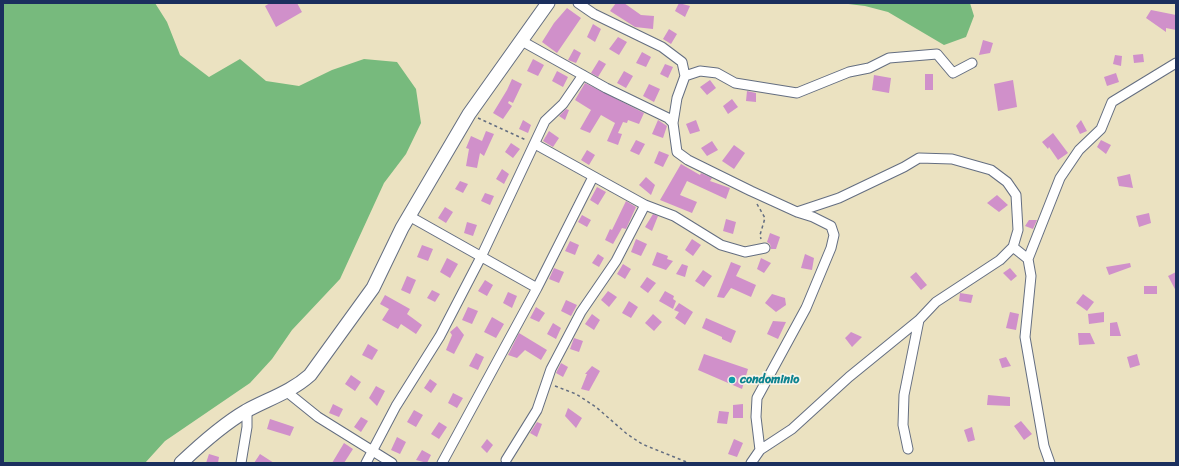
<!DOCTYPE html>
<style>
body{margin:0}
#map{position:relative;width:1179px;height:466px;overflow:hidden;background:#ebe2c1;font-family:Sriracha,sans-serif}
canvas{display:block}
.frame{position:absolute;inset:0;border:4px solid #1b2f5e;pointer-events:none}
</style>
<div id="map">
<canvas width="1179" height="466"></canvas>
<div class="frame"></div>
</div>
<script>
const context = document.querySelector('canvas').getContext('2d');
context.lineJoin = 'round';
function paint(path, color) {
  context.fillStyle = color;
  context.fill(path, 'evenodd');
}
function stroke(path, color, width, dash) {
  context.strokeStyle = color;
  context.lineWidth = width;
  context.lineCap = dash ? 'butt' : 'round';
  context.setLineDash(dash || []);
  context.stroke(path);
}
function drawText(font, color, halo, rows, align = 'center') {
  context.font = font + ' Sriracha,sans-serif';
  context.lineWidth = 3.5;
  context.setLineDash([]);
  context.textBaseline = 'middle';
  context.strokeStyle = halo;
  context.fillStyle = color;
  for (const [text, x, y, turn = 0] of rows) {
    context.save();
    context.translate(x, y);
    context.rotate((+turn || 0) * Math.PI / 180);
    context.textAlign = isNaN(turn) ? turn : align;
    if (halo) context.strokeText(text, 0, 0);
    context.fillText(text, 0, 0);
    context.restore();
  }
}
const forest = new Path2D(`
 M3,3H155L167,22L180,55L209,77L240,59L266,81L299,86L332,70L364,59L397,62L416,89L421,123L406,154L384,183L340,279L292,330L272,359L250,383L165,441L145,463H3Z
 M840,3H970L974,16L966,37L944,45L888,12L865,6Z`);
const building = new Path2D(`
 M270,3H297L302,12L276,27L265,6Z
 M616,3H624L641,15L654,16L653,29L635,27L610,11Z
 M679,3L690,6L685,17L675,11Z
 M567,8L581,18L557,53L542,42L554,23Z
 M1151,10L1176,15V30L1166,28V32L1146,18Z
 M593,24L601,29L595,42L587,37Z
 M669,29L677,34L671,44L663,39Z
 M618,37L627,42L619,55L609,49Z
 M983,40L993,43L990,53L979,55Z
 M574,49L581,53L576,63L568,60Z
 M642,52L651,57L646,67L636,63Z
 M1143,54L1144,62L1134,63L1133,55Z
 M1115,55L1122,56L1121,66L1113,64Z
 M533,59L544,65L538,76L527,71Z
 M599,60L606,64L598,77L591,73Z
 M665,64L673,67L668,78L660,74Z
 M557,71L568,77L563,87L552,81Z
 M624,71L633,76L626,88L617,83Z
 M1116,73L1119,82L1107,86L1104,77Z
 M925,74H933V90H925Z
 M874,75L891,78L889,93L872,90Z
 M512,79L522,84L513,103L509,101L508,103L512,106L503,119L493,113L507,90Z
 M710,80L716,88L707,95L700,87Z
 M1013,80L1017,107L998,111L994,84Z
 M585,83L644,113L639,124L628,120L627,123L623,122L618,133L622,134L618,145L607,141L615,123L601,115L590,133L580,129L591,110L575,100Z
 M649,84L660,89L654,102L643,96Z
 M747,91L756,93V102L746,101Z
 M732,99L738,107L728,114L723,106Z
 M566,109L569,110L565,120L559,116Z
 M523,120L531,125L528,133L519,129Z
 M658,120L667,126L663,138L652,134Z
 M696,120L700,131L690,134L686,124Z
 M1081,120L1087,131L1080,134L1076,126Z
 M486,131L494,134L484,156L480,153L477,168L466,166L469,149L466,148L471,136L482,141Z
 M549,131L559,138L553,147L543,141Z
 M1053,133L1068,153L1058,160L1049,147L1048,149L1042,142Z
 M636,140L645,144L639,155L630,151Z
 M1101,140L1111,145L1106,154L1097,147Z
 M712,141L718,150L707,156L701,148Z
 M511,143L520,149L513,158L505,152Z
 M734,145L745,153L734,169L722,161Z
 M587,150L595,155L589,165L581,160Z
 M659,151L669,155L663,167L654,163Z
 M681,164L700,175L701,173L712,178L710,181L730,188L726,199L687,181L680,195L697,202L692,213L660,200Z
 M502,169L509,174L504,184L496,179Z
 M1130,174L1133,188L1119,186L1117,177Z
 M646,177L655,185L651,195L639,185Z
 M460,181L468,184L463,193L455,189Z
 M597,187L606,192L598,205L590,200Z
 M485,193L494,196L490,205L481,201Z
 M997,195L1008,205L999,212L987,203Z
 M626,201L636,207L626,229L622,228L613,244L605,240L610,229L612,230Z
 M445,207L453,212L446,223L438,218Z
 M1149,213L1151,223L1139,227L1136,216Z
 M653,214L658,216L652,231L645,227Z
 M582,215L591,220L587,227L578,222Z
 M726,219L736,222L733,234L723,231Z
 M1029,220H1037L1033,229L1025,226Z
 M467,222L477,225L473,236L464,233Z
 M770,233L780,237L776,249H771L770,244L767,242Z
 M636,239L647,244L641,256L631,252Z
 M692,239L701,245L693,256L685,250Z
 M570,241L579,245L575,255L565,251Z
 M422,245L433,249L428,261L417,257Z
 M657,252L668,256L667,259L673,261L666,270L652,265Z
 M598,254L604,258L599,267L592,263Z
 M805,254L814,258L812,270L801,268Z
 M447,258L458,264L450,278L440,272Z
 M761,258L771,263L764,273L757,269Z
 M731,262L741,266L736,276L756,285L751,297L731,288L724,298L717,297Z
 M1130,263L1131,267L1109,275L1106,267Z
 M623,264L631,269L625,279L617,274Z
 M682,264L688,266L685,277L676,274Z
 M554,268L564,272L559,283L549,279Z
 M1010,268L1017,276L1011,281L1003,273Z
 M703,270L712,276L704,287L695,281Z
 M916,272L927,285L921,290L910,277Z
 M1176,272V291L1168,276Z
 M407,276L416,280L410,294L401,290Z
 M647,277L656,283L648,293L640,287Z
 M485,280L493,285L487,296L478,291Z
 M1144,286H1157V294H1144Z
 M432,290L440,294L435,302L427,298Z
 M608,291L617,297L609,307L601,300Z
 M665,291L674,296L673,299L676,301L673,309L659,301Z
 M508,292L517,296L512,308L503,303Z
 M960,293L973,295L971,303L959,301Z
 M772,294L785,298L786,305L776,312L765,303Z
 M1083,294L1094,302L1087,311L1076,303Z
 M385,295L410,309L407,314L422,325L416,334L401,324L398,329L382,320L389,309L380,304Z
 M566,300L577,305L571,316L561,311Z
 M629,301L638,307L631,318L622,313Z
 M679,303L693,312L685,325L675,318L679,312L674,310Z
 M468,307L478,311L472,324L462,320Z
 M536,307L545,313L539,322L530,318Z
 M1010,312L1019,314L1016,330L1006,328Z
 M1104,312V322L1089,324L1088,314Z
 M592,314L600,320L594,330L585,324Z
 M653,314L662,322L654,331L645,323Z
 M492,317L504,324L496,338L484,332Z
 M706,318L736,331L731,343L722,339V337L702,328Z
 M773,321L786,322L778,339L767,334Z
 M1117,322L1121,336H1110V323Z
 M553,323L561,328L556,339L547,334Z
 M457,326L464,335L454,354L446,350L452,335L450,332Z
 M851,332L862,337L852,347L845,338Z
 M519,333L547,350L541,360L525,350L517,358L508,355Z
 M1078,333H1090L1095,344L1079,345Z
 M574,338L583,341L579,352L570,349Z
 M368,344L378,350L372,360L362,355Z
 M476,353L484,357L478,370L469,366Z
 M704,354L748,369L742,389L698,370Z
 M1137,354L1140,365L1130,368L1127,357Z
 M1006,357L1011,366L1002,368L999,359Z
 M561,363L568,367L563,377L556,373Z
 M592,366L600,371L589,391L581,389L587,374H585Z
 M351,375L361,382L355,391L345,384Z
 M430,379L437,384L431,393L424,388Z
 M376,386L385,391L377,406L369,398Z
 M453,393L463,398L457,408L448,403Z
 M988,395L1010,397V406L987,405Z
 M333,404L343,409L339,417L329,413Z
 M743,404V418H733V405Z
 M568,408L582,418L576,428L565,416Z
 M414,410L423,415L416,427L407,422Z
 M719,411L729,412L727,424L717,423Z
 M361,417L368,421L361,432L354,427Z
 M270,419L294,427L290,436L267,429Z
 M1021,421L1032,434L1024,440L1014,426Z
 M439,422L447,427L439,439L431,434Z
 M537,422L542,424L537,437L530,433Z
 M972,427L975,440L968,442L964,430Z
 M397,437L406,442L400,454L391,450Z
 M487,439L493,445L487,453L481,447Z
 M734,439L743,443L737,457L728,454Z
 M344,443L353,449L344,463H332Z
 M422,450L431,455L427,463L416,460Z
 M209,454L219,457L218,463H206Z
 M260,454L274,463H254Z`);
const path = new Path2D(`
 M478,118L526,140
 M757,204L765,218L760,235L761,239
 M555,386L576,394L596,407L627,434L642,444L689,463`);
const street = new Path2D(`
 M578,3L594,14L662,47L682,62L685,76L677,98L673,123
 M520,40L606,88L668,118L673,123L677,152L688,160L751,191L797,212L813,217L831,226L834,235L831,248L806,308L757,398L756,417L760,450L751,463
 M685,76L700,71L717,73L735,83L797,93L849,72L869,68L889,58L937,54L953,73L972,63
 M535,144L645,205L674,216L721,245L745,252L765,248
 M797,212L839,198L904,167L919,158L952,159L991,170L1007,182L1016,195L1018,230L1013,247L1000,260L936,302L919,320L904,395L903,425L908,449
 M409,216L537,288L442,463
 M1013,247L1028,259L1031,276L1025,337L1044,446L1050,463
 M1028,259L1060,178L1079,150L1101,129L1112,102L1176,63
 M537,288L593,177
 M287,392L318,417L392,463
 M760,450L792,429L849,377L919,320
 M506,460L537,410L551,369L581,312L616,261L645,205
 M241,463L247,427V411
 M366,463L396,406L440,336L481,257L545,121L563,104L583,75`);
const secondary = new Path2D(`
 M181,463C201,444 222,425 246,411C268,399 291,392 310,375L373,288L402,228L469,114L548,3`);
const markers = [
 [732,380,4,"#0f9aa8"]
];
const cultureNames = [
 ["condominio",740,380]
];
paint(forest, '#77ba7d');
paint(building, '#d090ca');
stroke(street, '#646e81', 11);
stroke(secondary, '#646e81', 15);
stroke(path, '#646e81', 1.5, [3, 3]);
stroke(street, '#fff', 9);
stroke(secondary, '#fff', 13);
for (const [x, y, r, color] of markers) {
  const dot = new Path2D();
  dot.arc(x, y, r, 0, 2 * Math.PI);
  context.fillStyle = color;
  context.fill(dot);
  stroke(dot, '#f7f3e8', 1.5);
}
drawText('bold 12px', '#0d838f', '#f7f3e8', cultureNames, 'left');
</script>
